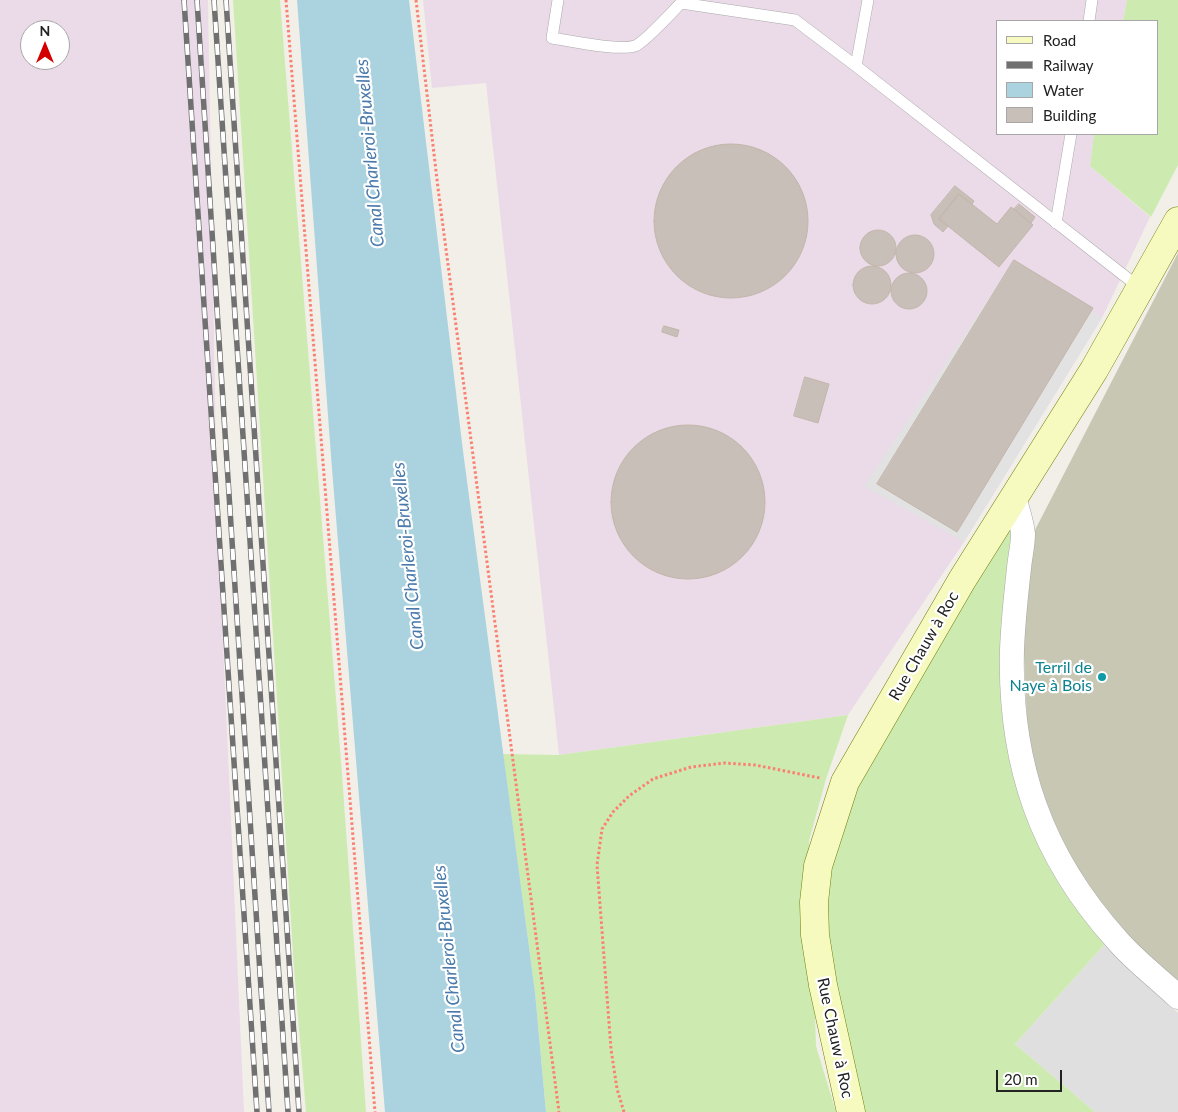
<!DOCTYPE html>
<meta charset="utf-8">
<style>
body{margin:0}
#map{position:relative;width:1178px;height:1112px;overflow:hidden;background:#f2efe9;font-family:Lato,sans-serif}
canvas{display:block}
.legend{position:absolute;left:996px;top:20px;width:162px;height:115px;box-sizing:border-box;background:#fff;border:1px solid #a7a7a7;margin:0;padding:6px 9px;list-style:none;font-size:15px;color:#222}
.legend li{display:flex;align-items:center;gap:10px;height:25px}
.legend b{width:25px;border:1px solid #a7a7a7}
.north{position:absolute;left:20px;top:20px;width:50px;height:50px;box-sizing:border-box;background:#fff;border:1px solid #a7a7a7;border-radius:50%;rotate:0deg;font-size:14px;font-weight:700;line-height:20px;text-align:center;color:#222}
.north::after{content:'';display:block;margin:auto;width:18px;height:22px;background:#d40000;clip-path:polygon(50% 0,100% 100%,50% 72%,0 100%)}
.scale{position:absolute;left:996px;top:1070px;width:66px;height:22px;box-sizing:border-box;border:2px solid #222;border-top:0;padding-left:6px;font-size:15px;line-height:18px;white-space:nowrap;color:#222;-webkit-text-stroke:4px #fff;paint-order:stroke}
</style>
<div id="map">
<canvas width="1178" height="1112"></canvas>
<ul class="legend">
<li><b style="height:6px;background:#f7fabf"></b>Road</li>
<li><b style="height:6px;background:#707070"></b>Railway</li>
<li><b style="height:14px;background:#aad3df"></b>Water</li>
<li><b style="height:14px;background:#c7bfb8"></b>Building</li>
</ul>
<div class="north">N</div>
<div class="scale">20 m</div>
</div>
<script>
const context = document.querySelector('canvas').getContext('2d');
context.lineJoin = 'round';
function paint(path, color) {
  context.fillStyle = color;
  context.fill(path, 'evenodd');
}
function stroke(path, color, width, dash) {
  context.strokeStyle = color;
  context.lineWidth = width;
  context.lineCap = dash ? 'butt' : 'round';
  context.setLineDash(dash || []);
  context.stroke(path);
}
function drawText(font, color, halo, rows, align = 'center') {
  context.font = font + ' Lato,sans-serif';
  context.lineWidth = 4.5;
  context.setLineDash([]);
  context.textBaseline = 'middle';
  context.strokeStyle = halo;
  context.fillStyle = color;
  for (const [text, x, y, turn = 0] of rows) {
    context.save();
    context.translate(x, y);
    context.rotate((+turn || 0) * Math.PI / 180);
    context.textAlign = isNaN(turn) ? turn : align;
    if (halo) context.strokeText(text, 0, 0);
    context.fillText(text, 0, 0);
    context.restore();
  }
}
const residential = new Path2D(`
 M1104,945L1178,1013V1112H1095L1015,1044Z`);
const industrial = new Path2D(`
 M0,0H208L217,509L244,1112H0ZM30,30H60V60H30Z
 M423,0H1127L1123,21H997V134H1094L1090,166L1150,217L1102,318L964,542L848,715L559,755L486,83L432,88Z`);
const construction = new Path2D(`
 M1178,253V986L1087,902L1030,795L1020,559Z`);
const grass = new Path2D(`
 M233,0H280L342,774L366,1112H306L294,969Z
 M1127,0H1178V165L1151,217L1090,166L1094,134H1157V21H1123Z
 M1020,488L1013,707L1072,880L1104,945L1015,1044L1095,1112H855L815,923L845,782Z
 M848,715L826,779L809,841L816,1046L836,1112H546L535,992L503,754L559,755Z`);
const parking = new Path2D(`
 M1014,260L1102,318L964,542L864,486Z`);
const water = new Path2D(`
 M297,0H409L463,451L535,992L546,1112H385L332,469Z`);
const building = new Path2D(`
 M654 221a77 77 0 1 1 154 0a77 77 0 1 1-154 0Z
 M955,186L974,201L972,204L959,194L939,219L948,226L943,232L934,224L931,215Z
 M959,194L997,224L1011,207L1033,225L999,267L939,219Z
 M1019,204L1035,217L1031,223L1014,209Z
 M860 248a18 18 0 1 1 36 0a18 18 0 1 1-36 0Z
 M896 254a19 19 0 1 1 38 0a19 19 0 1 1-38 0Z
 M1014,260L1093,308L957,532L877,484Z
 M853 285a19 19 0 1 1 38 0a19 19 0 1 1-38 0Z
 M891 291a18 18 0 1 1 36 0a18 18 0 1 1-36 0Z
 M664,326L679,330L677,337L662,332Z
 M805,377L829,384L818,423L794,416Z
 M611 502a77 77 0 1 1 154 0a77 77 0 1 1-154 0Z`);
const path = new Path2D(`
 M286,0L375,1112
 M416,0L438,188L559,1112
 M624,1112L617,1089L611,1049L597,865L602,829L613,812L629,796L653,779L691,767L725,763L755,765L820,778`);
const lane = new Path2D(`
 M558,0L552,38C572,41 617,51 635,46C645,42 672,12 681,3L795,20L856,66L1140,288
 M1089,21L1092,0
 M856,66L868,0
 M1056,223L1071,134`);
const street = new Path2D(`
 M1014,497C1017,509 1022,522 1023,534C1023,545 1020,557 1019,568C1016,595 1013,623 1012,650C1009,763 1041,856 1117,940C1135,961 1158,978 1178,997`);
const secondary = new Path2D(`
 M851,1112L823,985L815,935L814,902L818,866L845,782L962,580L1094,370L1178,221`);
const rail = new Path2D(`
 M184,0L257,1112
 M197,0L269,1112
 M214,0L288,1112
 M226,0L299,1112`);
const markers = [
 [1102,677,5,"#0f9aa8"]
];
const streetNames = [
 ["Rue Chauw à Roc",924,646,-60],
 ["Rue Chauw à Roc",835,1038,78]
];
const cultureNames = [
 ["Terril de",1092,668],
 ["Naye à Bois",1092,686]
];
const waterNames = [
 ["Canal Charleroi-Bruxelles",370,153,-95],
 ["Canal Charleroi-Bruxelles",408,556,-96],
 ["Canal Charleroi-Bruxelles",449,959,-96]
];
paint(residential, '#e0dfdf');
paint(industrial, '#ebdbe8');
paint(construction, '#c7c7b4');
paint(grass, '#cdebb0');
paint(parking, '#e2e2e2');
paint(water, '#aad3df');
paint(building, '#c7bfb8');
stroke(building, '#c4b6ab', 1);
stroke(lane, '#a9a9a9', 12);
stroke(street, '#a9a9a9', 25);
stroke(secondary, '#707d05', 29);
stroke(path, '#fa8072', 3, [2.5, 2.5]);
stroke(lane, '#fff', 11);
stroke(street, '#fff', 24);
stroke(secondary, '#f7fabf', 28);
stroke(rail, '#707070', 5.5);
stroke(rail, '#fff', 4, [11]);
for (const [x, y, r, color] of markers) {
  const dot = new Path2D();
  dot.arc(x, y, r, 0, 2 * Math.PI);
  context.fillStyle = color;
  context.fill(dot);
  stroke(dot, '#fff', 2);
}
drawText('16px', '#222', '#fff', streetNames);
drawText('16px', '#0d838f', '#fff', cultureNames, 'right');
drawText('italic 18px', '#4a7aab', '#fff', waterNames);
</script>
